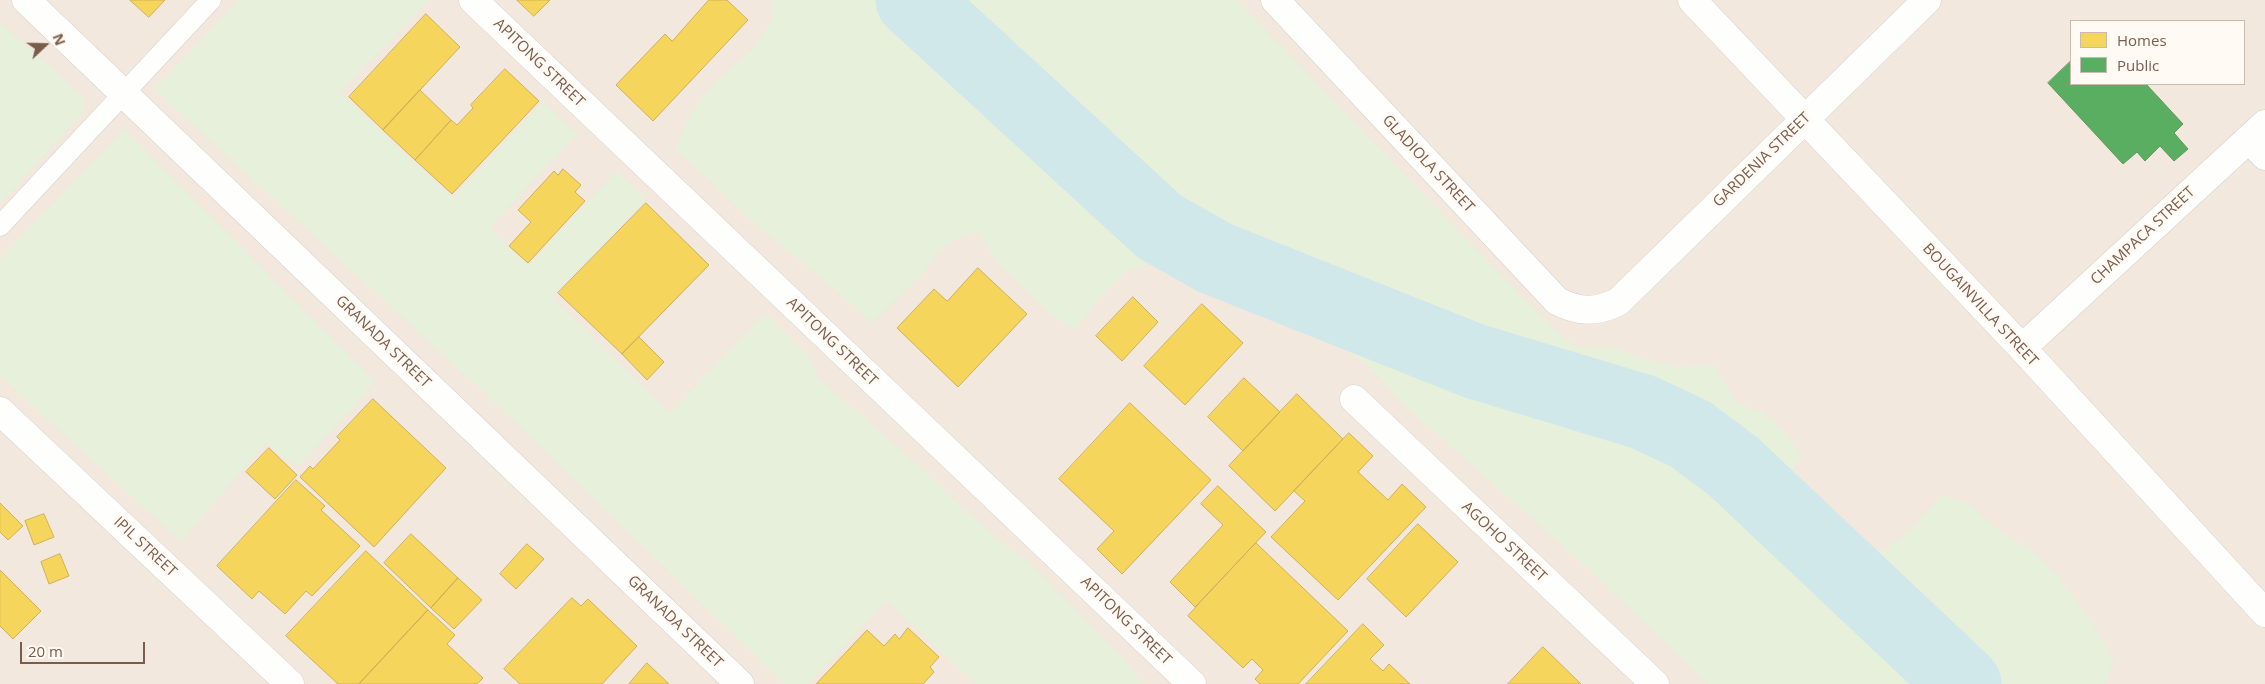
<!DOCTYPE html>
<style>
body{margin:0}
#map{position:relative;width:2265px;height:684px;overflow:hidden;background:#f9f5f0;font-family:"Open Sans",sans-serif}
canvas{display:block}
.legend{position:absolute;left:2070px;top:20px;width:175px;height:65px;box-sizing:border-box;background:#fffaf3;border:1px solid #cabbb1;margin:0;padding:6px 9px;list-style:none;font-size:15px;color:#7a5c4d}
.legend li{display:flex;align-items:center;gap:10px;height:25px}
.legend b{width:25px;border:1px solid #cabbb1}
.north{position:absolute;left:20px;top:20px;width:50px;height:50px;-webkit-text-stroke:4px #fffaf3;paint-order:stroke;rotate:69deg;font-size:14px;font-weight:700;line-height:20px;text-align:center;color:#7a5c4d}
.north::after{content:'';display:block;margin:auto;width:18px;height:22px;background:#7a5c4d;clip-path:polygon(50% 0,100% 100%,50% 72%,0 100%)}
.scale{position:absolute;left:20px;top:642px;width:125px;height:22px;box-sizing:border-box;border:2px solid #7a5c4d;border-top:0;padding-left:6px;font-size:15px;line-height:18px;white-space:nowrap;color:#7a5c4d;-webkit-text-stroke:4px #fffaf3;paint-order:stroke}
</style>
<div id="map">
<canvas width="2265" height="684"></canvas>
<ul class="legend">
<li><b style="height:14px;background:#f6d55c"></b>Homes</li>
<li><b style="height:14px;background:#5aae61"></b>Public</li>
</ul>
<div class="north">N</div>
<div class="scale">20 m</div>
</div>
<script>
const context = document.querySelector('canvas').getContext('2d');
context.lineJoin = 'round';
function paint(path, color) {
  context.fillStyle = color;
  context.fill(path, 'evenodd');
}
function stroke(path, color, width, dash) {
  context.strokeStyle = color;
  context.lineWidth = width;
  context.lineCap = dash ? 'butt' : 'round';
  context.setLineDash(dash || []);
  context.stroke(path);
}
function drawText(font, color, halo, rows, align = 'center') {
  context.font = font + ' "Open Sans",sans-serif';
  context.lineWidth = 5;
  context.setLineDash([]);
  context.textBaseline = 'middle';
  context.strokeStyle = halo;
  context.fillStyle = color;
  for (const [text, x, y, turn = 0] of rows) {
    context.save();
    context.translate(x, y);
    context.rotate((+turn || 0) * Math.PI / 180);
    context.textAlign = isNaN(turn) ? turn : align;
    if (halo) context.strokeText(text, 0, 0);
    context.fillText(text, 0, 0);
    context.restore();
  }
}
const residential = new Path2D(`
 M0,0H2265V684H0ZM2071,21H2244V84H2071Z`);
const green = new Path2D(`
 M239,0H429L340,93L453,198L543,101L577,134L489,228L528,265L617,171L643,196L646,200L552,297L670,413L765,313L808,356L819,379L889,439L997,539L1028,561L1125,660L1144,684H976L886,601L809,684H784L492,400L154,89Z
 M771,0H1237L1559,335L1576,345L1588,348H1615L1647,360L1679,367L1713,364L1738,404L1763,412L1786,434L1802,456L1794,464L1798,478L1825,512L1840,539L1869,552L1885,550L1912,528L1941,495L1968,502L1993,526L2029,549L2059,577L2093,624L2113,659L2106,682L2103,684H1708L1585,566L1404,405L1377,375L1354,355L1292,320L1264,307L1238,309L1205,287L1152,263L1126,271L1100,297L1075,331L1048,312L998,262L976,231L944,245L921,275L872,323C837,290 798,260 761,229C732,204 705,175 676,150L688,118L721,76L755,47L774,16Z
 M0,22L77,91C86,100 87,107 79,117L0,204Z
 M124,129L376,382L298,467L265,443L181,542L0,376V259Z`);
const homes = new Path2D(`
 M130,0H165L149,17Z
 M517,0H550L534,16Z
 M709,0H727L748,20L653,121L616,85L665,34L672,41Z
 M426,14L460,47L383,130L349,97Z
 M505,69L539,101L452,194L415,160L451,120L457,125L473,108L471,105Z
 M420,90L451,120L415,160L383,130Z
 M563,169L581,185L575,192L585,201L528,263L509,246L531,222L518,210L554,171L558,175Z
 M646,203L709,265L622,354L558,293Z
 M978,268L1027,314L958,387L897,328L934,289L947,301Z
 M1133,297L1158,322L1122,361L1096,336Z
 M1202,304L1243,343L1185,405L1144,366Z
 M639,337L664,362L647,380L622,354Z
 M1244,378L1280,412L1243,451L1208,417Z
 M1297,394L1343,439L1275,511L1229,466Z
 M373,399L446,468L374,547L300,477L310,466L313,469L340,440L337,437Z
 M1130,403L1211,480L1122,574L1097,549L1114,531L1059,479Z
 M1349,433L1373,456L1358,472L1388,500L1402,484L1426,507L1338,600L1271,537L1305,501L1294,491Z
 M269,448L297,475L275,499L246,472Z
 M296,480L325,506L321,510L360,546L312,596L306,591L285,614L259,591L252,599L217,566Z
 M1218,486L1266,532L1195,607L1170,582L1223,525L1201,504Z
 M0,503L23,526L8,540L0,532Z
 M44,514L54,537L34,545L25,521Z
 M1418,524L1458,562L1406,617L1367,579Z
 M411,534L458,578L431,608L384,563Z
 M1256,543L1348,631L1298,684H1260L1255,679L1263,670L1252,659L1243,668L1188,616Z
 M527,544L544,559L516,589L500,574Z
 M366,551L428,610L359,684H338L286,636Z
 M60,554L69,576L49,584L41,562Z
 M0,570L41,611L13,639L0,626Z
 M458,578L482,600L454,629L431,608Z
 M572,598L581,606L588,599L637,646L602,684H520L504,669Z
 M428,610L455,635L447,644L483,678L477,684H359Z
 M1363,624L1384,645L1370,659L1383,671L1389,664L1410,684H1306Z
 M908,628L939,657L930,667L934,672L923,684H816L867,630L884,646L895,634L899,639Z
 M1543,647L1581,684H1508Z
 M647,663L669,684H629Z`);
const public = new Path2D(`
 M2071,61V84H2146L2183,124L2174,133L2188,149L2174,161L2160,146L2145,161L2137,152L2123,164L2048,83Z`);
const river = new Path2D(`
 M913,0L1160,227L1215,258L1474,361L1643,412L1690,434L1734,467L1964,684`);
const lane = new Path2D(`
 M0,226L211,0`);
const street = new Path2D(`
 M26,0L740,684
 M473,0L1192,684
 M1275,0L1557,301C1579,312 1595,313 1618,302L1927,0
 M1692,0L2022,348L2265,613
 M2249,139L2265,156
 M2022,348L2265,124
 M1354,399L1655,684
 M0,411L290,684`);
const streetNames = [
 ["APITONG STREET",539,63,44],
 ["GARDENIA STREET",1762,160,-44],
 ["GLADIOLA STREET",1428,164,47],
 ["CHAMPACA STREET",2143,236,-43],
 ["BOUGAINVILLA STREET",1980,305,47],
 ["GRANADA STREET",383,342,44],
 ["APITONG STREET",832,342,44],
 ["AGOHO STREET",1504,542,43],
 ["IPIL STREET",145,547,43],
 ["APITONG STREET",1126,621,44],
 ["GRANADA STREET",675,622,44]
];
paint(residential, '#f2e8de');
paint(green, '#e7f0db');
paint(homes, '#f6d55c');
stroke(homes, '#d1b158', 1);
paint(public, '#5aae61');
stroke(public, '#64955b', 1);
stroke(river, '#d0e8ea', 75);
stroke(lane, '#d7d1cb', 21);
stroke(street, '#d7d1cb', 29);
stroke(lane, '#fefefd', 20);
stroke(street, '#fefefd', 28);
drawText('15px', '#7a5c4d', '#fffaf3', streetNames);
</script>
